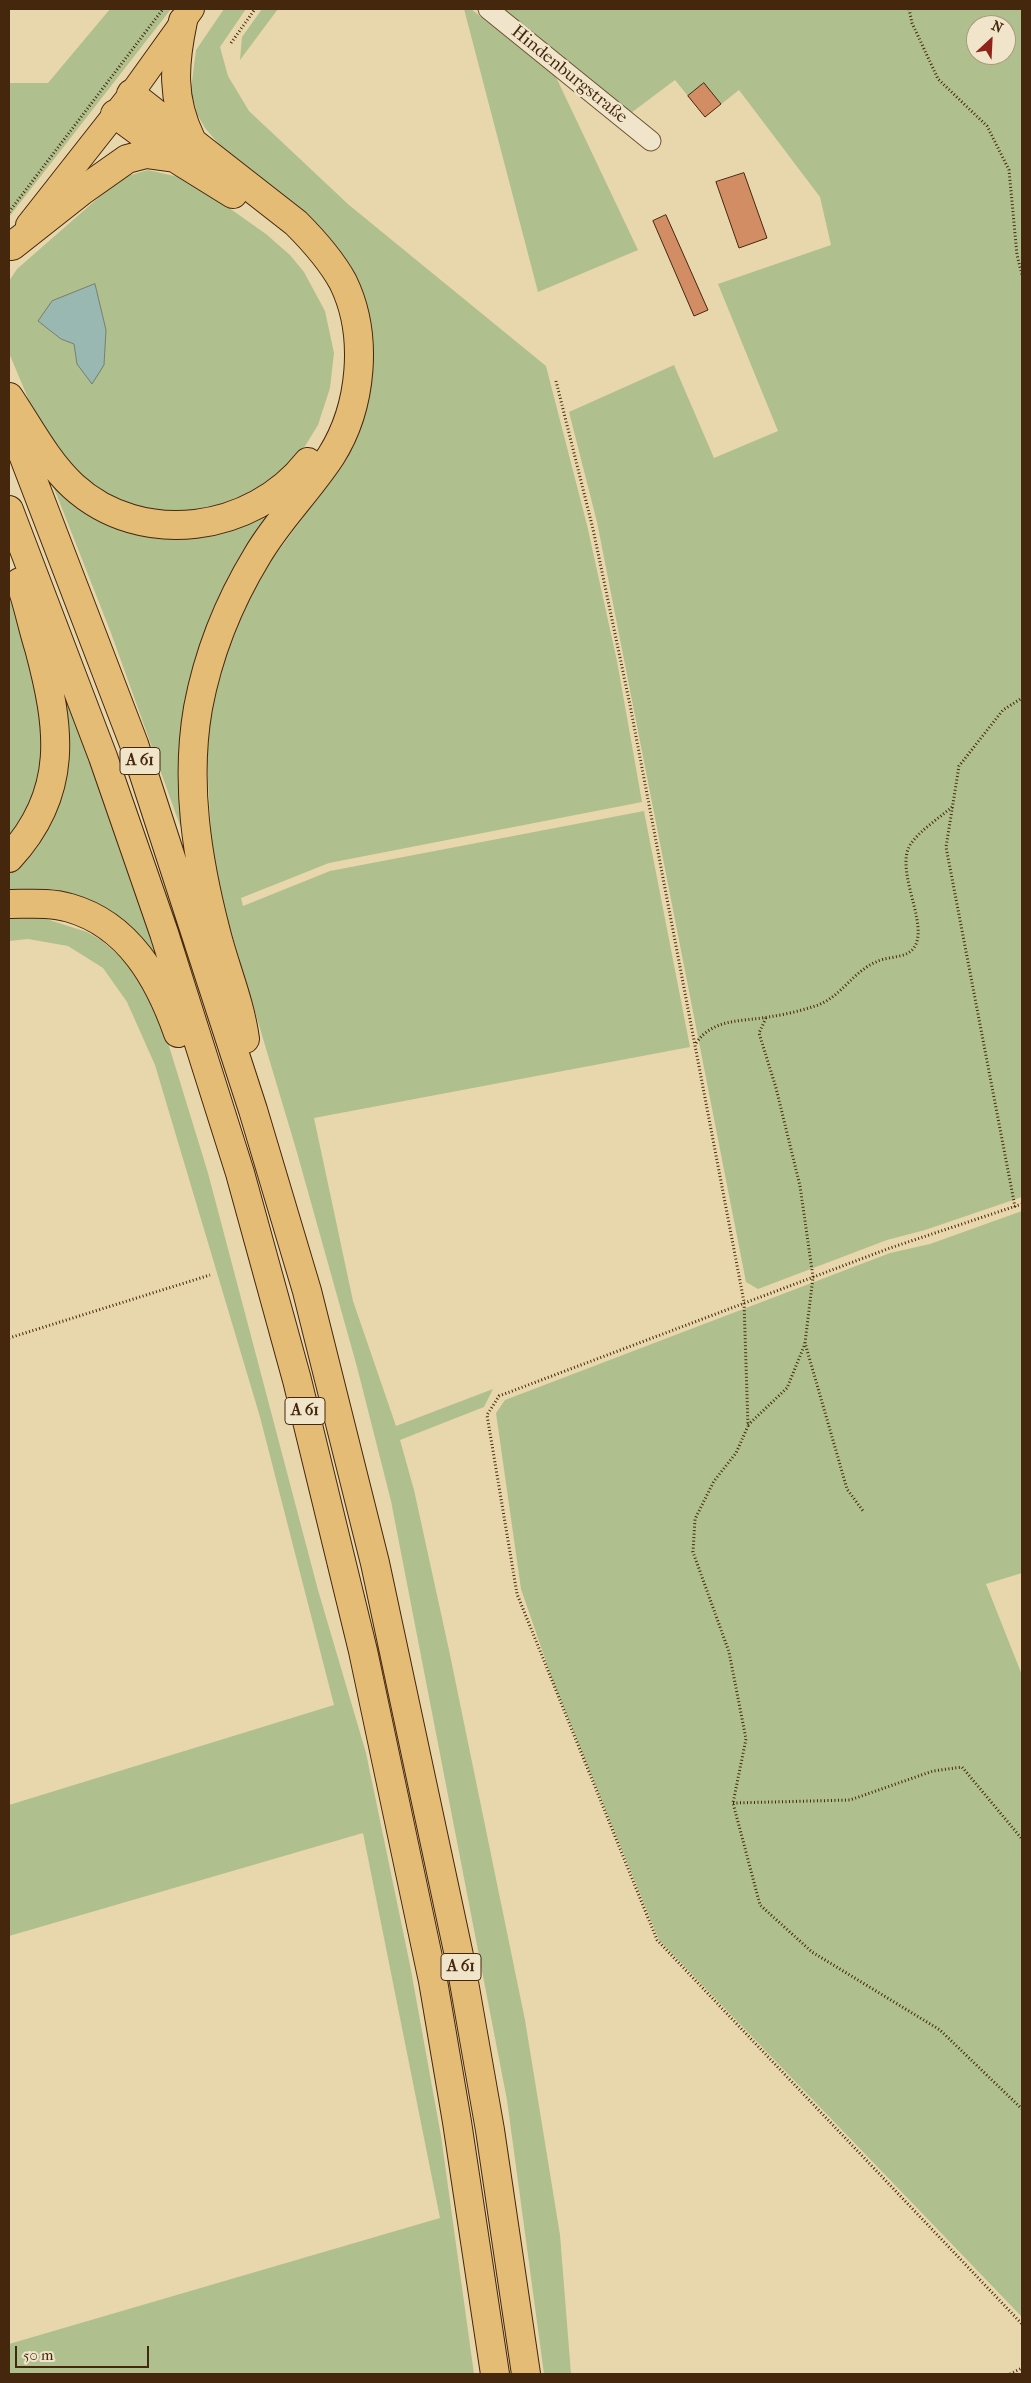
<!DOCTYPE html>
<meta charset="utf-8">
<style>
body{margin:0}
#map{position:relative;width:1031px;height:2383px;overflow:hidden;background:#e8d7ad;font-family:"IM FELL French Canon",serif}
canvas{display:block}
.frame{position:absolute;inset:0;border:10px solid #45270d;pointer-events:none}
.north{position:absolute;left:966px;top:15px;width:50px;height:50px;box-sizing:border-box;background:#f0e5ca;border:1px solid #ac997e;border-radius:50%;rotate:25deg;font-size:14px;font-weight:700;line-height:20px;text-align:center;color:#45270d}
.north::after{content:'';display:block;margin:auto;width:18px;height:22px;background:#8f2418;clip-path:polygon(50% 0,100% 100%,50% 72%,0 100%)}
.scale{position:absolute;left:15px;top:2346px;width:134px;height:22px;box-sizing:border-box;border:2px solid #45270d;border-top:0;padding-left:6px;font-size:15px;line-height:18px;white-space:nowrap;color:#45270d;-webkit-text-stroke:4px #f0e5ca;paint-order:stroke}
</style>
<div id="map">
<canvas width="1031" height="2383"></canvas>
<div class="frame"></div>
<div class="north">N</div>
<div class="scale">50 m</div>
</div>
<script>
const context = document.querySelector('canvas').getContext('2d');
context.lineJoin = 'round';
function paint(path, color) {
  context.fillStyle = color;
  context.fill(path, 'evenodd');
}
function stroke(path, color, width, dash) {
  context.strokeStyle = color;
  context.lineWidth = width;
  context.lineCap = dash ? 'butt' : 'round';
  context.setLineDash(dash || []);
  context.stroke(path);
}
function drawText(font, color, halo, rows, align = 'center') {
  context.font = font + ' "IM FELL French Canon",serif';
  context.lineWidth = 5;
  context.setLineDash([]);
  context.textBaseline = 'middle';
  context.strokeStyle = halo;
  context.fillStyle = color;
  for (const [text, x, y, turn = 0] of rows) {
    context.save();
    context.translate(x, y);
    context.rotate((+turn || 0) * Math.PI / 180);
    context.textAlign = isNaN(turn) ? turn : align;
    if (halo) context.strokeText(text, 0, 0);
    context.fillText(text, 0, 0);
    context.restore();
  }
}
const green = new Path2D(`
 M110,9H171L9,217V83H48Z
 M224,9H246L220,47L228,76L249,111L349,205L546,366L587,525L617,661L642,802L329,863L241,898L243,906L330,871L644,811L690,1047L314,1118L353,1301L396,1426L493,1389L484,1407L400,1440L414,1490L449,1650L525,2020L560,2235L571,2374H544L507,2100L391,1501L357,1367L296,1149L221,898L211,834L207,761L210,723L217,686L237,620L264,570L341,467L355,443L364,415V304L229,156L205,128L197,114L191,89L196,50Z
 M262,9H278L240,60L242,37Z
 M464,9H471L555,75L638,250L538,292Z
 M500,9H1022V1197L925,1230L887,1240L758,1289L746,1282L597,522L569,412L674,365L714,458L778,431L718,284L831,245L820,197L739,90L705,117L675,80L627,116L600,88ZM976,25H1006V55H976Z
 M148,170L188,179L266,234L290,255L304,272L325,311L334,353L330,388L318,425L299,456L261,489L216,511L156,513L123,502L87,484L65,460L38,422L9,353V281L17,269L121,178ZM95,284L106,330L104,365L77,364L74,344L61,339L39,321Z
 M50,478L173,533L294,489L235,577L187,845L111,633Z
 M9,595C30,666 59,738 28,811C24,821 15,831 9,840Z
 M58,671L108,799L175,1000L120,928L9,899V865L39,831Z
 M9,918H43L87,932L101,940L126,962L146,987L165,1033L208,1173L318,1590L366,1753L410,1965L441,2136L474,2374H9V2344L440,2218L363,1833L9,1936V1805L334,1705L260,1417L155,1065L127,1002L103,968L68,946L28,939L9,941Z
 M1022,1211V1573L986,1584L1022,1675V2317L659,1940L552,1679L521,1589L496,1413L505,1400L890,1253L930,1244Z`);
const water = new Path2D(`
 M95,284L106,330L104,365L92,384L77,364L74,344L61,339L38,321L52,301Z`);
const building = new Path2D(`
 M704,83L721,104L705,117L688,96Z
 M744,173L767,238L739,248L716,182Z
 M666,215L708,310L694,316L653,221Z`);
const path = new Path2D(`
 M909,9L912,23L938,79L987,126L1009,170L1017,255L1022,275
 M231,43L255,9
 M9,212L163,9
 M556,381L593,529L630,705L744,1302L748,1426L736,1453L714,1481L695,1519L693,1552L729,1652L746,1739L733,1803L760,1905L812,1952L940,2030L1022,2109
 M766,1018L759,1033L776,1088L800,1186L813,1277L805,1343L847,1489L863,1511
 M696,1043C714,1018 740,1022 768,1017C783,1015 800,1011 815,1006C841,998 852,972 876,962C885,957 899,958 908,953C937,936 893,874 910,845C920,830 938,819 952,807
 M1022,1204L890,1248L499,1396L487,1415L517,1594L657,1940L1022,2324
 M1015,1207L946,847L959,766L1003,710L1022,698
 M9,1338L210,1275
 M748,1425L787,1388L805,1344
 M733,1803L850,1800L933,1771L962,1767L1022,1839
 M1010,2374L1022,2368`);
const minor = new Path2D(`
 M488,9L651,141`);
const major = new Path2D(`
 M28,225L131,94L192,9`);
const highway = new Path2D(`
 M183,21C174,64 171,98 191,139
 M131,94L296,223C313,240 331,260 343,282C369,335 362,407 331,456C308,491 278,520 257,556C229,602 208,655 198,708C185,783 197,859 216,932C225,968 240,1002 245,1039
 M115,114L175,158L233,194
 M12,246L83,190L127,159L146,154L175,158
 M9,397C29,427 47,462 73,486C142,549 253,532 308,462
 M9,418L134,744L253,1110L307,1291L375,1563L461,1965L490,2130L526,2374
 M9,510L103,757L164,933L240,1173L297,1380L363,1651L433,1981L457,2122L495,2374
 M9,858C70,792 60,727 39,648C32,626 28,603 20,582
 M9,904C29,904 50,902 70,908C129,925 159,979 178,1033`);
const shields = [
 [140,761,40],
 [305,1411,40],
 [461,1967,40]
];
const shieldNames = [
 ["A 61",140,761],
 ["A 61",305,1411],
 ["A 61",461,1967]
];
const streetNames = [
 ["Hindenburgstraße",569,75,39]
];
paint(green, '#b0bf8e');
paint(water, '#98b8b1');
stroke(water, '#777e6f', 1);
paint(building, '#d38d64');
stroke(building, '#45270d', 1);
stroke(minor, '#6e5335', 21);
stroke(major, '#45270d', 26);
stroke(highway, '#45270d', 30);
stroke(path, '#45270d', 3, [1, 2.5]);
stroke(minor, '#f0e5ca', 19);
stroke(major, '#e4bc76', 24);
stroke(highway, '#e4bc76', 28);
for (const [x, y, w] of shields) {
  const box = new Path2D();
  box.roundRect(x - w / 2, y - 13.5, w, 27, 4);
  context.fillStyle = '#f0e5ca';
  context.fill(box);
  stroke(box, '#45270d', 1);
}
drawText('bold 16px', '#45270d', null, shieldNames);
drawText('18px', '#45270d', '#f0e5ca', streetNames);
</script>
